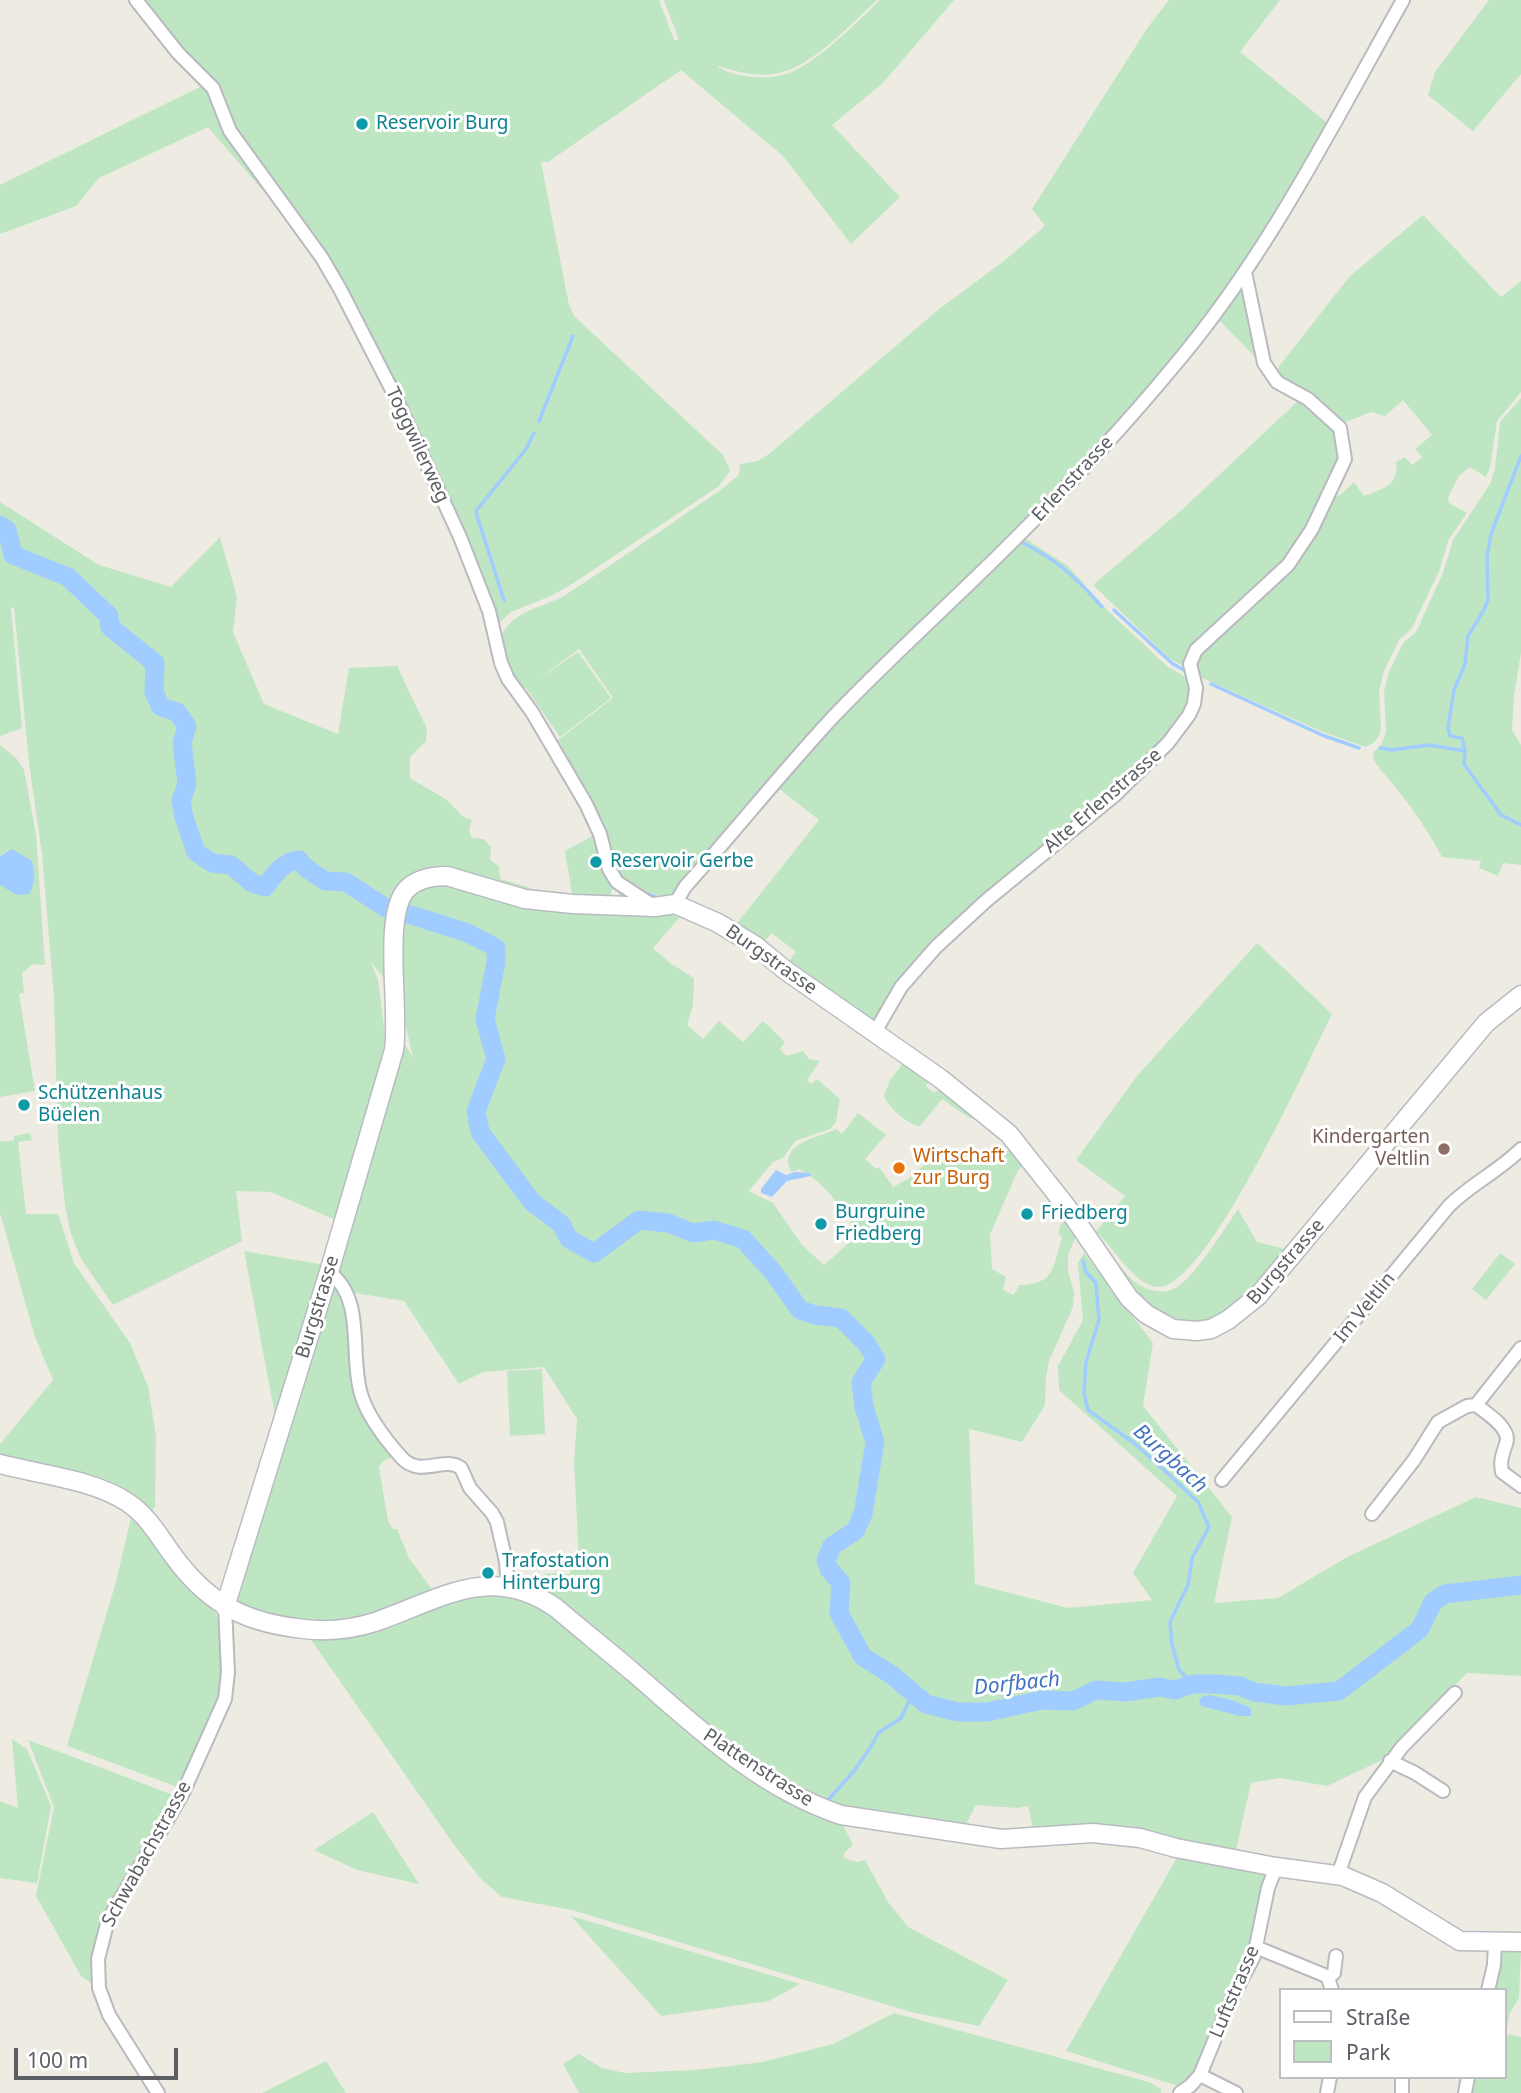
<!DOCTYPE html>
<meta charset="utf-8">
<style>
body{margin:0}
#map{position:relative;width:1521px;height:2093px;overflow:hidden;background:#eeece2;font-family:"Noto Sans",sans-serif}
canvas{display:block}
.legend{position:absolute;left:1279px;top:1988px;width:228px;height:91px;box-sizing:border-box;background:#fff;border:2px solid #bdbfc1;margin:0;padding:9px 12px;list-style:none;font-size:21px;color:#5b5e63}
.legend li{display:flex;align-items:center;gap:14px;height:35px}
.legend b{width:35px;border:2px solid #bdbfc1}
.scale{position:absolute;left:14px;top:2048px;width:164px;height:32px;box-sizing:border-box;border:4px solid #5b5e63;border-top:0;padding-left:9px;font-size:21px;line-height:24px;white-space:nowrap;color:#5b5e63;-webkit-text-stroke:5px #fff;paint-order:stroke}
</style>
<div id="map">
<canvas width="1521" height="2093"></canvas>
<ul class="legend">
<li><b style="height:9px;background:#fff"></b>Straße</li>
<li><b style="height:19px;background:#bee6c2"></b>Park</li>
</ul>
<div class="scale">100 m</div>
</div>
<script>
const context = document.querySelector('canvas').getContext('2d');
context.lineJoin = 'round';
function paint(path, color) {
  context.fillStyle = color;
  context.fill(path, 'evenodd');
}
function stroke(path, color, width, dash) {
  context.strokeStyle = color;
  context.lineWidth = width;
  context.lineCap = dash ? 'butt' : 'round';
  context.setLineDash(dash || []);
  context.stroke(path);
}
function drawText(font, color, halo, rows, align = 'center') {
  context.font = font + ' "Noto Sans",sans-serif';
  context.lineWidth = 6;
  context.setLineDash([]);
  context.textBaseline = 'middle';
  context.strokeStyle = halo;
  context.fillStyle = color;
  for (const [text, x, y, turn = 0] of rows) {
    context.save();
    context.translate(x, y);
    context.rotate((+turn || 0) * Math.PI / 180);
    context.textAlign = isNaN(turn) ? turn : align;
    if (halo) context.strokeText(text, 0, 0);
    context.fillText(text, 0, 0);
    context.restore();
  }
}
const green = new Path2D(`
 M139,0H659L674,40H679L664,0H877C852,23 815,63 783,72C762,78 739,73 719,66L718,67C737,78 771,81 792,72C821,59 857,22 880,0H954L883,83L832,125L900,197L851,244L783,156L681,70L548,162H541L569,305L574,316L723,455L730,471L719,486L572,584L551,596L511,612L497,625L325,259L236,136L220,102Z
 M1169,0H1280L1240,52L1330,125L1284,203L1211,313L1100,447L1018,530L867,673L669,897C651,894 633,890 621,876C610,865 612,849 606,836C592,803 575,771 558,740L613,698L579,649L537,680L578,652L611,698L560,737L526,688L523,689C513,677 495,655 501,637C511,610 545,608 567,594C619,560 670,524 722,489L739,475L740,464L758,461L769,454L938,310L1004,261L1045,226L1032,209L1148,27Z
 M1489,0H1521V74L1473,131L1428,95L1435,72Z
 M208,83L220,124L265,193L208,127L99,178L76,206L0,234V185Z
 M1423,215L1501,297L1521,281V392L1497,421L1490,467L1486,477L1470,467L1459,476L1448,498L1449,503L1467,513L1449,539L1439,571L1412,628L1399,640L1384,671L1379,691L1381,731L1374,743L1365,747L1318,730L1200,677L1193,663L1197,651L1279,576L1332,497L1340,495L1354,482L1364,496C1382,489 1399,486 1396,462L1405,457L1412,465L1422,457L1415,449L1432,435L1403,400L1385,416L1371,412L1343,423L1273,374L1350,276Z
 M1239,286L1246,288L1261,363L1217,318Z
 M1521,398V653L1514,695L1512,730L1521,745V865L1503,863L1498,876L1479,868L1481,861L1442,857C1425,826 1409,803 1386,776C1380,769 1373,762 1373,753L1381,745L1386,732L1384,691L1389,672L1403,643L1416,632L1443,573L1453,540L1490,484L1495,469L1500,422Z
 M1300,399L1308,411L1317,409L1336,432L1339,466L1286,564L1194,648L1188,669L1169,658L1093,585L1185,507Z
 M0,502L99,565L171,587L220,537L237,597L233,632L264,704L338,734L349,668L397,666L427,729L426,741L410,757V778L447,800L462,816L472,820L469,830L472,838L484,839L491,847L490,860L499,866L500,879L531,888L530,895L512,893L509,904L523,906L667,914L680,917L653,948L670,963L694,978L693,1006L687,1025L703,1039L719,1021L743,1042L763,1021L785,1042L780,1049L786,1056L803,1051L809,1059L820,1061L807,1080L811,1084L817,1079L840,1099L836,1122L830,1129L795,1141L783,1158L773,1162L749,1191L773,1203L802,1245L824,1265L859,1234C841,1208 827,1184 799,1169L792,1173C776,1143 818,1138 836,1129L842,1134L858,1113L886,1135L865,1159L876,1169L879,1167L893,1187L908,1179L929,1161L931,1165H933V1161L952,1149L993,1166L1010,1148L1024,1164L1018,1170L990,1235L992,1269L1006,1277L1003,1290L1014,1295L1019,1285C1055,1284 1052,1269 1062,1238L1058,1232L1063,1219L1075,1238L1068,1256V1271L1074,1293L1073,1307L1049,1361L1046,1377L1045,1405L1022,1442L969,1429L975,1584L1068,1608L1152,1600L1133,1573L1177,1496L1059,1390L1058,1366L1083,1320L1078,1263L1084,1253L1153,1343L1143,1406L1232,1517L1214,1603L1278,1598L1349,1556L1476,1497L1521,1508V1676L1467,1673L1382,1760L1327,1786L1279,1778L1251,1783L1235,1855L1034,1833L1028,1806L1017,1808L976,1805L964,1828L841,1809L751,1763L536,1587L535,1580C543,1570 558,1574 570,1574V1567L579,1562L574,1462L577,1419L544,1367L483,1372L459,1384L404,1301L349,1292L337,1271L402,1039L413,1058L399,996L371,962L378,980L385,1034L382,1073L338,1221L271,1192L236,1191L242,1241L113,1305L81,1259L70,1231L65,1205L58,1141L54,997L42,854L29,763L14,607L11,608L22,728L0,736Z
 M1023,537L1068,566L1107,610L1168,667L1193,681L1188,711L1132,776L968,912L875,1021L850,1006L788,962L796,952L772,933L762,944L734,927L819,820L777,787L837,720Z
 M0,745L17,759L24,770L36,834L45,965L33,964L22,973L24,993L19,994L35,1091L0,1097V875L5,852L0,856Z
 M596,834L599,853L596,859L613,885L610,898L619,895L618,891L615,892V886L635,897L573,900L565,851Z
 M1257,943L1332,1014C1309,1059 1207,1289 1158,1287C1134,1286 1114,1247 1096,1232L1125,1196L1076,1160L1137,1076Z
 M903,1063L929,1081L926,1086L934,1093L940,1088L974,1113L971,1119L942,1099L920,1126C908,1125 889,1108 884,1096L890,1080Z
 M30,1133L32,1140L18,1142L26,1214H58L74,1263L130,1343L148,1386L156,1436L155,1507L152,1511L0,1460V1444L53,1380L35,1337L0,1213V1140L1,1142L14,1140V1136Z
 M1238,1209L1257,1242L1289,1250L1243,1302L1204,1323L1172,1322L1144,1304L1094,1237C1112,1249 1120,1272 1138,1284C1148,1291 1163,1294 1174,1289C1193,1280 1225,1228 1238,1209Z
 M244,1251L325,1265L277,1426Z
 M1500,1253L1515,1264L1486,1300L1472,1289Z
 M332,1284L344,1293L358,1398L393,1457L382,1462L379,1467L388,1521L393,1529H397L409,1558L434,1592L371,1620L315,1626L238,1607L235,1599Z
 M542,1369L545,1434L510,1436L507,1371Z
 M132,1513L185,1584L215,1610L221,1631L224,1669L220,1699L180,1788L67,1746L116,1582Z
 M506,1592L551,1610L711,1747L841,1821L853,1845L844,1853V1858L857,1862L865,1860L888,1902L908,1927L1008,1980L979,2026L911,2012L572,1910L502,1897L482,1880L457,1849L307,1634L444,1599Z
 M12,1739L27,1749L51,1806L37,1883L0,1878V1801L18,1808Z
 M28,1740L173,1795L176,1800L107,1914L94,1981L91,1983L81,1976L36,1896L54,1807Z
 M373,1812L419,1884L357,1870L314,1850Z
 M1178,1856L1267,1872L1257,1909L1252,1951L1194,2074L1178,2086L1066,2051Z
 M571,1916L800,1984L769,2001L661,2016Z
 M1502,1949H1521L1519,1998L1510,2013L1506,2034L1521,2037V2093H1469L1473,2077H1505V1990H1493Z
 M894,2013L1149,2082L1161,2089V2093H579L563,2064L579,2054L602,2068L625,2073L696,2070L763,2062L833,2044Z
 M326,2061L346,2093H262Z`);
const water = new Path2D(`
 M12,849L32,861C35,874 36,882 29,894L17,895L0,885V856Z
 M776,1170L786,1175L796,1172L810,1173L811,1176L787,1181L772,1197L761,1193V1189Z
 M1210,1695L1232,1700L1251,1708V1716H1240L1201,1706L1199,1700L1203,1696Z`);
const stream = new Path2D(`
 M539,421L573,336
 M1521,456L1491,534L1487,556L1488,600L1484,610L1468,636L1465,664L1454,690L1448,728L1450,736L1462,738L1465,751L1464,764L1501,815L1521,825
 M477,516L476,511L526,449L534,433
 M478,519L504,600
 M1021,542C1055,558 1078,579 1102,607
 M1114,610L1173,664L1186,671
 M1211,684L1322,735L1359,748
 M1380,748L1392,750L1429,745L1465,751
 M642,892L661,899
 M1083,1261L1086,1272L1096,1283L1099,1320L1086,1362L1084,1393L1088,1410L1134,1443L1164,1470L1198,1502L1209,1527L1192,1558L1188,1585L1170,1622L1172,1644L1179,1670L1193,1684
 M828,1800L854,1771L872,1745L878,1733L901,1718L913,1693`);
const river = new Path2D(`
 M0,525L7,530L13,555L68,577L109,616L110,627L155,663L154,692L161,707L177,712L187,726L182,743L187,784L181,801L184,817L196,852L212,863L231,865L252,883L265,887C274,875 283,861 299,860L306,868L325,881L346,882L386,908
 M411,915L468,933L496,948V962L485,1019L496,1059L476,1111L480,1132L532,1202L561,1224L569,1239L594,1253L639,1220L668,1223L693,1233L714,1230L743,1239L773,1272L800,1310L815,1315L841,1318L866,1343L876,1359L861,1382L864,1407L875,1442L863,1514L855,1531L832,1546L826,1560L829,1569L841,1583L839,1613L863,1657L892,1675L926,1704L958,1712H987L1042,1700L1073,1701L1096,1690L1125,1692L1159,1687L1175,1690L1193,1684H1215L1240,1686L1254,1692L1286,1696L1339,1691L1420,1629L1433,1602L1445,1594L1521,1585`);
const street = new Path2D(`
 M136,0L178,53L213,88L230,131L322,258L340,289L395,396L460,537L489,611L501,663L508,679L532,712L586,804L600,834L609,869L617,882L655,907
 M675,904L685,887C735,831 782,772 833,717C894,653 960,595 1022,532C1075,479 1126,424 1174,366C1268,255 1332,126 1403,0
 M875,1032L901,987L936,947L987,900L1115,795L1168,743L1189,715L1194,704L1196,688L1190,664L1196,650L1288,565L1312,529L1345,459L1340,428L1308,399L1277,382L1264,363L1245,272
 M329,1272C366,1299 349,1355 361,1394C367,1415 386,1440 401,1457C420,1479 444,1455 461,1468L470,1488L492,1513L497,1522L506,1562L508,1587
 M1476,1405C1488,1414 1512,1429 1506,1444C1502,1456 1500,1460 1502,1472L1521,1486
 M1222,1480L1449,1206C1471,1184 1499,1171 1521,1149
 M1372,1514L1414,1460L1438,1422L1467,1406L1476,1405L1521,1348
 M1390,1761L1415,1773L1443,1791
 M1338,1875L1365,1797L1402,1747L1455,1693
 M1258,1948L1324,1975L1328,1978L1332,1990
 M1328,1978L1334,1973L1336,1956
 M1488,1990L1494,1965L1495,1941
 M1200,2075L1236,2093
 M158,2093L109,2015L99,1988L98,1959L108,1920L182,1795L225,1699L228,1672L225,1607
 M1180,2093L1190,2086L1200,2075L1231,2000L1254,1956L1268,1888L1276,1867
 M1327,2093L1330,2077
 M1402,2093V2077
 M1465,2093L1468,2077`);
const secondary = new Path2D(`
 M0,1464C41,1475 91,1479 127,1502C147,1515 159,1536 172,1554C205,1600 240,1621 296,1628C321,1632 350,1630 375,1622C439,1600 490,1562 556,1608C582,1630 608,1651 634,1673C699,1729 758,1787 841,1815L1001,1839L1093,1833L1140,1838L1176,1848L1276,1867L1343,1876L1382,1893L1460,1941L1521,1942
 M225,1607L329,1272L394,1050C400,1011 382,914 407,889C417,879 434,876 447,876L525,899L573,904L655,907L675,904L718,923L756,946L785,970L941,1079L1009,1134L1066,1206L1129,1298L1146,1314L1173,1329L1197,1331L1211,1329L1228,1320L1258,1296L1486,1023L1521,995`);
const markers = [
 [362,124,7,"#0f9aa8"],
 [596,862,7,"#0f9aa8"],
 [24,1105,7,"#0f9aa8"],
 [1444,1149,7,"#8d6e63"],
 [899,1168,7,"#e8710a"],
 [1027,1214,7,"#0f9aa8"],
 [821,1224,7,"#0f9aa8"],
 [488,1573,7,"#0f9aa8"]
];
const cultureNames = [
 ["Reservoir Burg",376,124],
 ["Reservoir Gerbe",610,862],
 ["Schützenhaus",38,1094],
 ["Büelen",38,1116],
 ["Burgruine",835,1213],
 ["Friedberg",835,1235],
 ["Friedberg",1041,1214],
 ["Trafostation",502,1562],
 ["Hinterburg",502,1584]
];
const streetNames = [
 ["Toggwilerweg",417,445,65],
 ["Erlenstrasse",1073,479,-47],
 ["Alte Erlenstrasse",1103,801,-41],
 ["Burgstrasse",771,960,35],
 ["Burgstrasse",1286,1262,-49],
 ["Burgstrasse",318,1307,-73],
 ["Im Veltlin",1365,1308,-51],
 ["Plattenstrasse",758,1768,33],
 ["Schwabachstrasse",147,1854,-61],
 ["Luftstrasse",1235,1992,-67]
];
const educationNames = [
 ["Kindergarten",1430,1138],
 ["Veltlin",1430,1160]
];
const foodNames = [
 ["Wirtschaft",913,1157],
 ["zur Burg",913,1179]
];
const waterNames = [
 ["Burgbach",1170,1459,42],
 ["Dorfbach",1017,1684,-6]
];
paint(green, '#bee6c2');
paint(water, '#a1ccff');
stroke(stream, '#a1ccff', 3.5);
stroke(river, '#a1ccff', 19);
stroke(street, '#b8babf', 16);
stroke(secondary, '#b8bbc1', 21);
stroke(street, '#fff', 12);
stroke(secondary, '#fff', 18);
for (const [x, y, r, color] of markers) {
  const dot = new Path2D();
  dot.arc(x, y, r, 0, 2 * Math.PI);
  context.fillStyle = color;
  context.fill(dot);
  stroke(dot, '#fff', 2.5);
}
drawText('19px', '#0d838f', '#fff', cultureNames, 'left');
drawText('19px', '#5b5e63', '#fff', streetNames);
drawText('19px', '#785e54', '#fff', educationNames, 'right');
drawText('19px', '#c56008', '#fff', foodNames, 'left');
drawText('italic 21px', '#4374c3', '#fff', waterNames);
</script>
